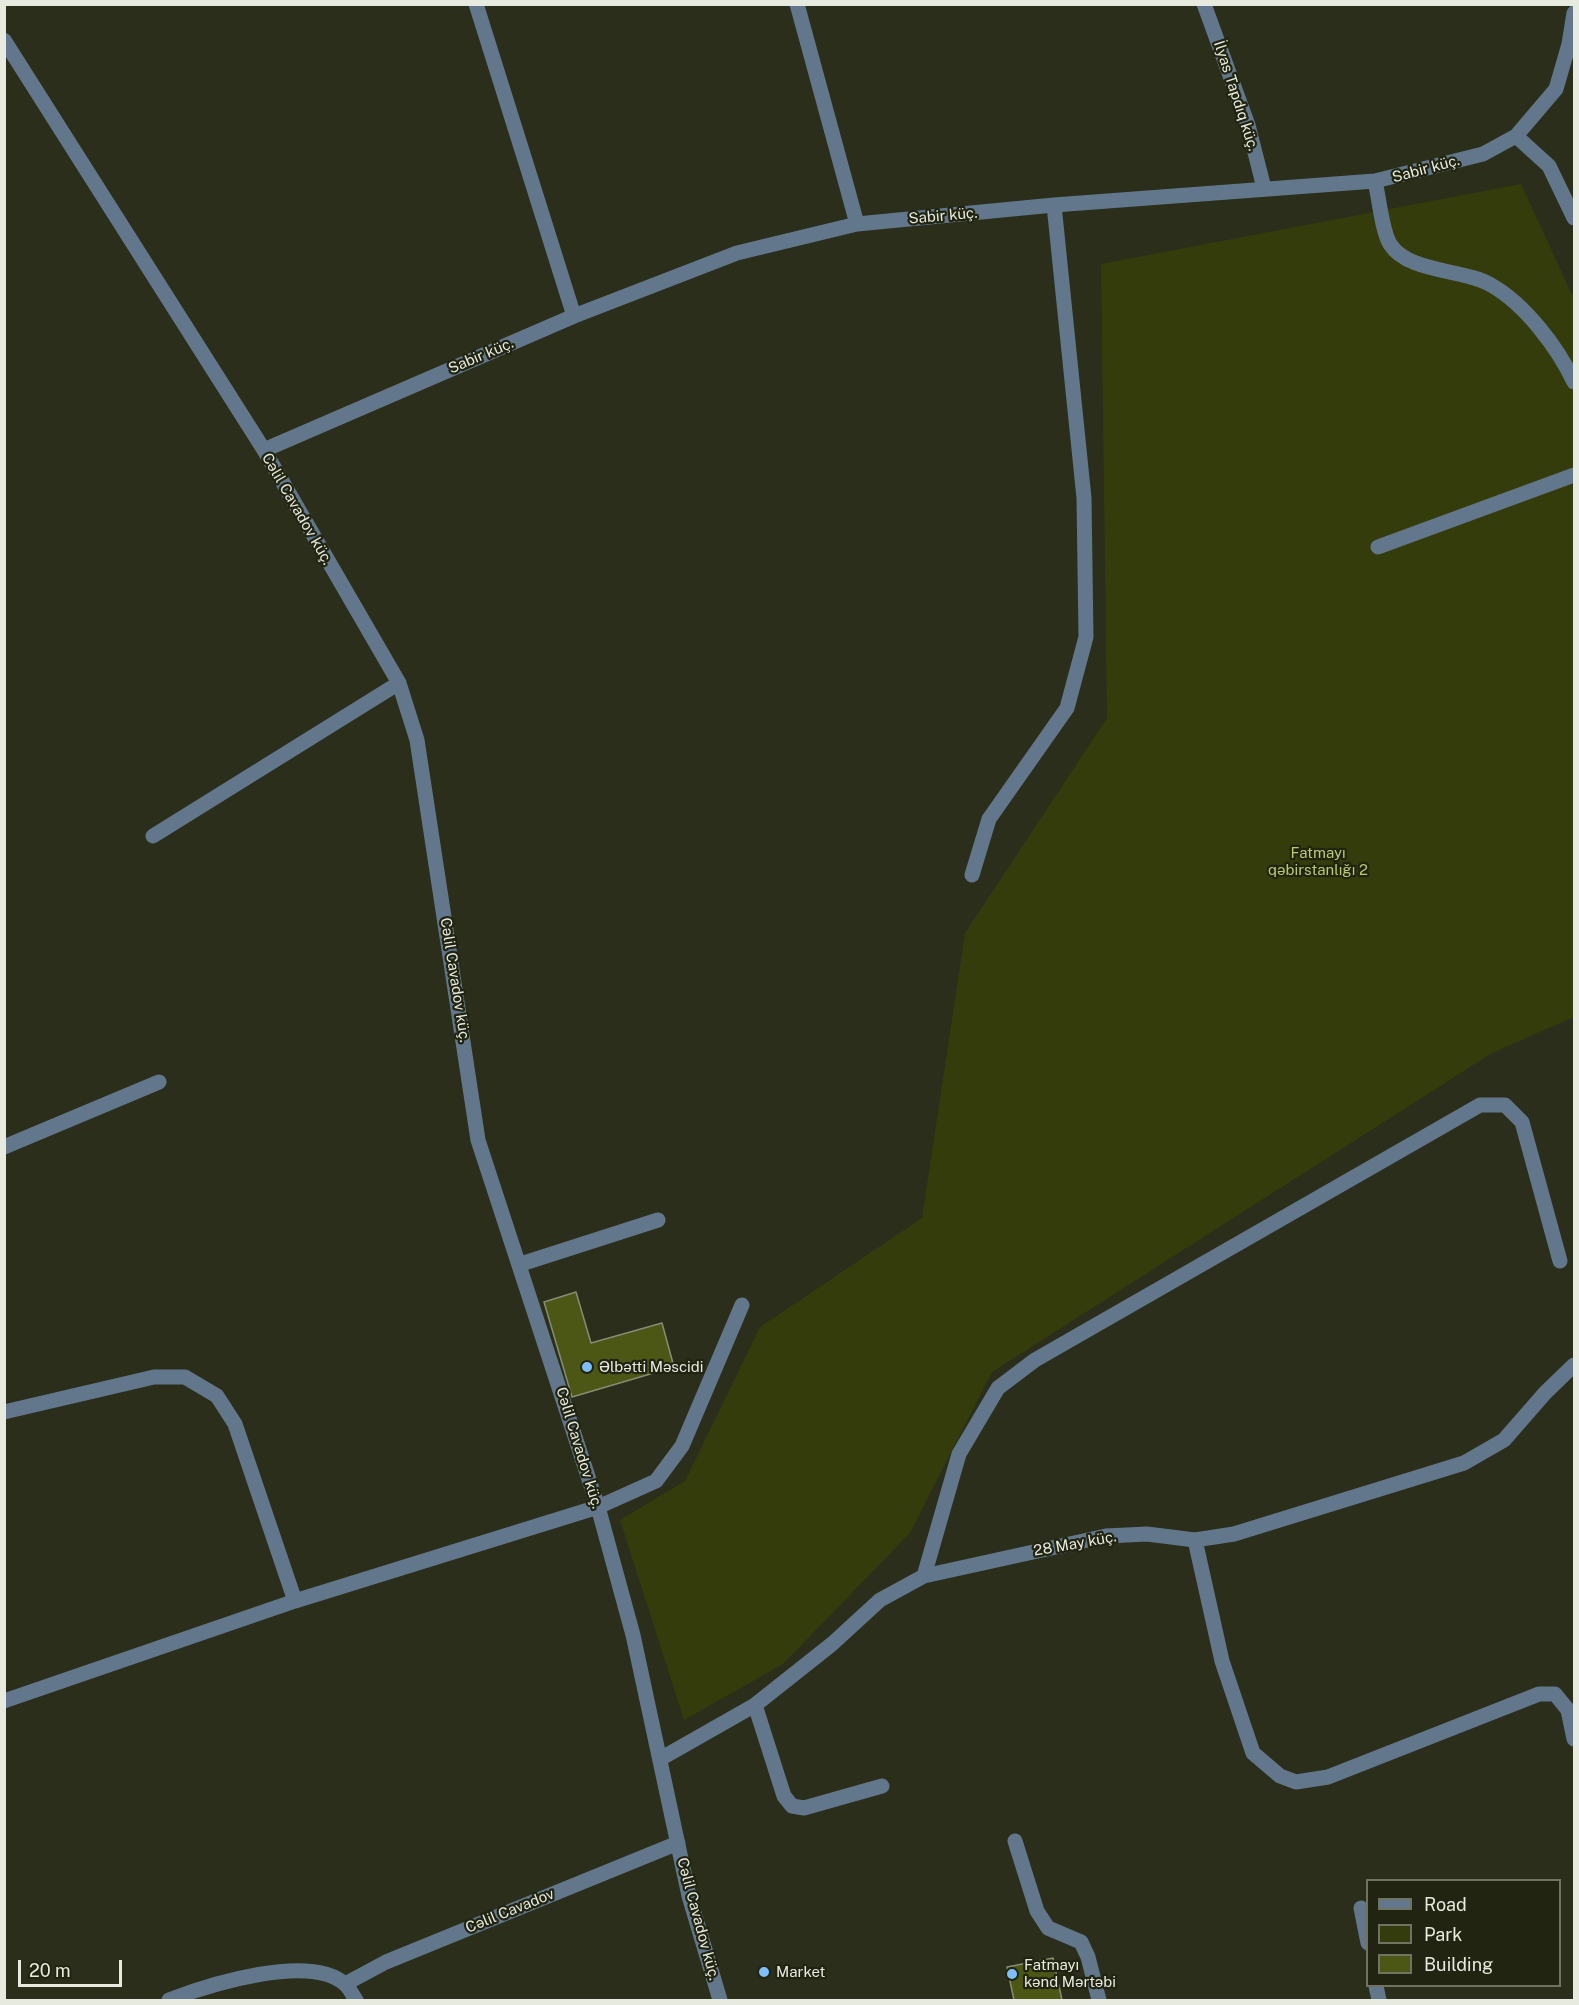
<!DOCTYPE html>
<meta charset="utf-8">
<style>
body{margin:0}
#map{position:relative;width:1579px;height:2005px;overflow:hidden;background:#2a2e1a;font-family:"Public Sans",sans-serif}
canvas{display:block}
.frame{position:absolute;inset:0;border:6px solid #e7eade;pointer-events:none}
.legend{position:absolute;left:1366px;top:1879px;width:195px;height:108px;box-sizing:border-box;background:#202411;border:2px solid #707363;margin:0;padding:8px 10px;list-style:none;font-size:18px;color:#e7eade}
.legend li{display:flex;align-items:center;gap:12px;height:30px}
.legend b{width:30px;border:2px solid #707363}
.scale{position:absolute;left:18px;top:1960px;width:104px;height:27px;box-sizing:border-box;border:3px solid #e7eade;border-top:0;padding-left:8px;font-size:18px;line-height:21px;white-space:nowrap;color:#e7eade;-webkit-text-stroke:4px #202411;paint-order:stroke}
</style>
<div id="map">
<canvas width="1579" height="2005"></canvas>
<div class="frame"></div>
<ul class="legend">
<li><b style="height:8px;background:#62778b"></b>Road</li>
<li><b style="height:16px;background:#353c0b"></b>Park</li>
<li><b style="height:16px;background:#4d5715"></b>Building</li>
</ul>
<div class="scale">20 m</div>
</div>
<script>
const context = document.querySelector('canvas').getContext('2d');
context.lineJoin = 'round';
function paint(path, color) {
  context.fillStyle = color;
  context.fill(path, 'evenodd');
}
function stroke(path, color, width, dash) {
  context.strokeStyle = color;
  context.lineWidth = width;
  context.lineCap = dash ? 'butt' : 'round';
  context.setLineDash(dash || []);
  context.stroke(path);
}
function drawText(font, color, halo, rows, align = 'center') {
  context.font = font + ' "Public Sans",sans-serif';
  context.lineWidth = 4.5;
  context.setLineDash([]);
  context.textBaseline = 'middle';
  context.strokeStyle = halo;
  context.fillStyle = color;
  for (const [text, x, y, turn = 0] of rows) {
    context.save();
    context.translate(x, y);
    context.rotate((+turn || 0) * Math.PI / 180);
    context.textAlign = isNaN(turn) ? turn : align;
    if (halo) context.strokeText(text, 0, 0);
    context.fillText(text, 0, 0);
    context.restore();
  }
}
const green = new Path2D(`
 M1521,184L1574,299V1017L1492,1053L992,1372L910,1533L783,1664L684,1720L620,1520L685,1481L760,1327L922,1218L965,933L1107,718L1101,264Z`);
const building = new Path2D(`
 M576,1292L591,1343L662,1323L674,1367L572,1397L544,1302Z
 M1053,1958L1062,2000H1014L1007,1967Z`);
const minor = new Path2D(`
 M476,4L574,316
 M797,4L857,224
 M1204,4L1248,125L1264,188
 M4,40L264,450L399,683L417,740L478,1140L598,1507L633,1635L689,1896L720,2000
 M1516,136L1549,166L1574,218
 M1375,181C1379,198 1382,231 1390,244C1408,273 1464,269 1491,285C1525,304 1558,348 1574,382
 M264,450L574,316L737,253L857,224L1054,205L1375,181L1483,154L1516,136L1556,89L1569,44L1574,13
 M1378,547L1574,475
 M153,836L399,683
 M972,875L989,819L1067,708L1086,637L1084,498L1054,205
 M4,1147L159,1082
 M521,1264L658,1220
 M4,1412L154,1377H185L217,1396L235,1424L295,1601
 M1195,1540L1222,1661L1253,1753L1280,1776L1296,1782L1328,1777L1539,1694H1555L1568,1710L1574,1739
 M924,1576L959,1454L998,1388L1035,1360L1480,1105H1505L1522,1122L1560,1261
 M4,1701L295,1601L598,1507L656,1481L682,1446L742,1305
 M755,1705L784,1796L792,1806L804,1808L882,1786
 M660,1759L755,1705L832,1644L880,1600L924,1576L1106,1536L1147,1534L1195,1540L1234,1534L1464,1463L1504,1440L1545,1393L1574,1365
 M1015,1841L1037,1911L1048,1928L1081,1942L1088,1957L1099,2000
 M1361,1908L1368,1943
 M345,1984L386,1962L678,1843
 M1376,1986L1379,2000
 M169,2000C208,1985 311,1952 346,1985C350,1989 353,1996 356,2000`);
const markers = [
 [587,1367,6,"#7ebef9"],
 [764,1972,6,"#7ebef9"],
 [1012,1974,6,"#7ebef9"]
];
const streetNames = [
 ["İlyas Tapdıq küç.",1236,96,72],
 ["Sabir küç.",1426,169,-15],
 ["Sabir küç.",943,216,-5],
 ["Sabir küç.",481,356,-23],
 ["Cəlil Cavadov küç.",297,509,60],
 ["Cəlil Cavadov küç.",455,980,81],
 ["Cəlil Cavadov küç.",579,1448,73],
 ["28 May küç.",1075,1544,-10],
 ["Cəlil Cavadov",510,1911,-22],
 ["Cəlil Cavadov küç.",698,1919,75]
];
const parkNames = [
 ["Fatmayı",1318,853],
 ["qəbirstanlığı 2",1318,870]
];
const poiNames = [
 ["Əlbətti Məscidi",599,1367],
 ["Fatmayı",1024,1965],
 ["kənd Mərtəbi",1024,1982],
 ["Market",776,1972]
];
paint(green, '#353c0b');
paint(building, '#4d5715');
stroke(building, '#878c75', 1.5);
stroke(minor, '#62778b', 15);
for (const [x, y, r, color] of markers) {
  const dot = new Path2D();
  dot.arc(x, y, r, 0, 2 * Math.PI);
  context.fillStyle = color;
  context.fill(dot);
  stroke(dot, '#202411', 2);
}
drawText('15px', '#e7eade', '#202411', streetNames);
drawText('15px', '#b8ca6e', '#202411', parkNames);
drawText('15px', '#e7eade', '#202411', poiNames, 'left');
</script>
